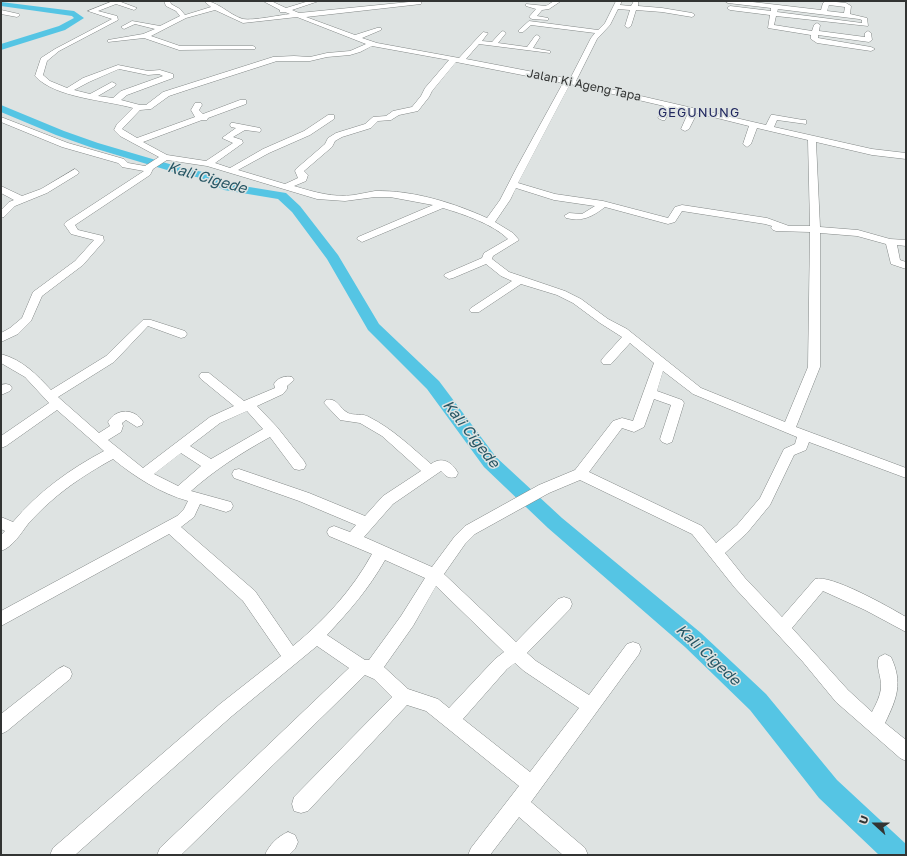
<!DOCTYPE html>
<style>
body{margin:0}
#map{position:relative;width:907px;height:856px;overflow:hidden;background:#dee3e2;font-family:"Golos Text",sans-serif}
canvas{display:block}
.frame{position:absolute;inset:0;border:2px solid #323433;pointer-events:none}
.north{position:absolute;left:855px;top:804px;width:40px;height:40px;-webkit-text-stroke:3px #dee3e2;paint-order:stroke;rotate:291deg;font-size:11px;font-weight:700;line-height:16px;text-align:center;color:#323433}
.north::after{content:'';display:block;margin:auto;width:14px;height:18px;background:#323433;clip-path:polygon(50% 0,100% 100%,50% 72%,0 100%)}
</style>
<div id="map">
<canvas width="907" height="856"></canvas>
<div class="frame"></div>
<div class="north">U</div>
</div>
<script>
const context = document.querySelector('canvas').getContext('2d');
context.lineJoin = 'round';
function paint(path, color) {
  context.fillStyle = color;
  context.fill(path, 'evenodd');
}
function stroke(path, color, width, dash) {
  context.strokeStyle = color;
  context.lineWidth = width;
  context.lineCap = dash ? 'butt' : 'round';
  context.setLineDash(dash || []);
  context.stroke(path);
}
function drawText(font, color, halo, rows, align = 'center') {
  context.font = font + ' "Golos Text",sans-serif';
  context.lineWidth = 3;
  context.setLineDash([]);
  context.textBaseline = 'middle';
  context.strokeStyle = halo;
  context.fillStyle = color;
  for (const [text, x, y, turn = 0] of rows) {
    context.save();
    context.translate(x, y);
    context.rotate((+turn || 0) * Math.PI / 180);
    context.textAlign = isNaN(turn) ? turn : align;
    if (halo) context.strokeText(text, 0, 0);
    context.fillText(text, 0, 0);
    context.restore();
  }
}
const river = new Path2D(`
 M1,2L74,11L84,18L65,30L1,50V44L59,26L74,18L72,16L1,6Z
 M1,105L64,131L98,143L183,168L208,173L231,184L286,193L300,206L338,255L379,324L439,381L496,457L562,518L701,633L766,694L837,780L906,844V855H879L819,798L750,710L685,647L548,528L484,467L427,389L368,330L327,259L292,212L278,199L224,190L201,178L177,173L90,147L56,135L1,112Z`);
const minor = new Path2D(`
 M113,1H122L121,2L137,8L134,10L116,4L98,11L117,16L118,20L59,51L47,61L43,75L50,81L67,88L83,78L118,65L148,71L160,70L173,74V78L127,95L121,100L140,105H146L163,92L273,57L294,56L310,57L327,53L350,51L366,44L297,17L243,23L215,10L186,18L151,36L180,46H253L255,47V49L179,50L144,38L108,42V40L143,34L155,29L135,24L124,29L121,27L132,21L160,26L180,16L176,11L166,6L164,1H170L171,4L180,9L185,15L211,7L204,1C218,1 229,15 243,19C252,21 280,15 290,14L285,12H280V10L263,1H271L286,8L309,1H319L292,10L299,13L419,1L422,3L421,4L306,17L355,35L377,28H381V30L362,38L377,43L459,58L483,32L488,33L482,41L492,42L501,32L503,31L506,33L498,43L527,47L535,36L537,35L540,37L533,48L550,51V53L479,44L466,59L570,79L591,38L595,33L531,25L523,32H519V30L529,21L598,30L605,23L616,1H622L620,5L631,6L634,1H638V6L662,8L692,13L695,15L692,17L662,12L636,10L631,26L628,28L625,26L630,10L618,9L610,25L597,39L576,81L766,125L771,115H774L803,120H806V124L777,120L774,127L872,149L906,153V159L872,155L816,142L820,227L858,230L890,239L906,240V246L897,245L900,260L906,262V269L891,264L886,244L857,236L820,233V367L796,427L906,468V478L809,442L806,450L794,455L770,505L747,533L725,553L745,578L782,617L815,579C831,574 889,607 906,617V632L865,610L823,591L792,628L848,690L872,712C876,704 880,697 881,688C882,677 875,666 879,657L885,654L891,657C903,683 897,698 885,723L906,740V761L900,758L836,702L803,662L735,588L692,534L580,480L549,493L475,534L465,544L444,574L516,642L558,599L564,597L570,599L572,604L570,609L527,653L536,661L589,695L627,644L633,642L639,644L641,649L639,654L531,802L585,848L588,855H563L519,817L490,855H468L471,848L519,786L426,711L407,705L308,811L301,813L294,811L292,804L294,797L392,697L374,679L365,675L181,855H157L160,848L349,668L317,646L232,716L75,855H50L53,848L220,704L281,656L243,601L169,534L1,626V611L177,516L184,509L188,501C160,493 135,477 113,459C91,471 69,485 50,502C42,509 35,516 28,524C21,533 13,547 1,551V535L5,531L1,529V517L13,522C38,492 70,469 104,451L57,410L6,446L1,448V436L49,403L25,377L1,363V354C23,360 37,375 51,390L106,356L143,320H151L185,331L187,334L185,337L181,338L148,326L114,362L58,397L99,433L110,426L108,422C116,408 135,408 143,422L142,425L137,427L126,420L122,423L123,426L121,432L108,440L143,468L210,417L234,406L201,379L199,376L201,373H209L244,401L275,388L274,384C277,378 286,375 292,377L294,380L287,386V389L283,394L257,406L277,427L304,461L306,465L304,469L299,470L294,469L270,437C241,453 216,469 191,491L231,502L233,506L231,510L226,512L200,504L194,517L181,527L255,591L293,646C324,621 353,589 372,554L329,536L327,532L329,528L334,526L350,532L356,525L299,501L234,478L232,474L234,470L239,469L309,493L365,516L383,496L421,471L382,436L360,423L340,420L324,403L326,400C337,397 339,408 348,413C354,416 363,413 369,417C393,429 411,447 431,464C442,456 452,462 458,473L456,477C448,479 446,476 441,471L393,504L364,537L432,567L455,536L465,526L539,485L575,470L613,421L622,418L633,421L654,363L630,343L611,364H603L601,361L603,358L622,337L600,323L573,303L557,295L521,284L479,312H471L469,310L471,308L512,281L501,276L486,264L453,278L449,279L444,276L445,274L482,258L484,253L508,239C493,224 463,214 443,208L362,242L357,239L358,237L433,205L390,197H375L345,201L317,199L207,166L167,160L153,169L150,175L75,225L78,230L103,236L104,241L83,265L42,296L31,321L18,334L1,342V333L10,328L22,318L33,292L75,261L94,240L71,234L64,224L66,222L144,171L122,167L118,163L62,147L1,122V117L68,143L124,159L128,163L145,166L159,157L120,136L114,130L117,124L133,108C105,100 55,98 35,76L41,58L55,49L112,19L88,11ZM372,46L449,60L425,88L421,96L412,107L393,111L386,116L373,117L365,124L336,133L328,138L325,144L296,169L295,171L298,178L285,184L238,170L269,153L310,135L334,119V115H328L304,131L263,149L230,168L215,163L243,143L242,140L233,137L245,130L260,132L261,130L260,128L234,123H231L230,125L231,127L236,128L222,138L233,143L206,161L167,155L143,142L202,120H207L208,118L246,104V100H240L203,114L199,110L202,105L201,103H195L191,110L195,117L137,138L122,129L140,110L151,109L169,96L187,90L277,61H310L327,57L350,55L360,52ZM456,62L563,83L517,167L500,200L487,218C454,203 413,190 375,191C368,192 361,194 354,195C334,198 314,192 294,186L306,181L308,175L304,171L332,147L335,141L342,137L371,128L378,121L391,120L399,115L418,111L429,97L432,91ZM119,69L148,75L159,74L163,76L121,91L113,98L98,96L115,86L116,84L112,82L90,94L74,90L89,82ZM570,84L664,106L658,118L662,120H665L671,107L689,111L681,129L685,131L689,129L697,113L749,126L743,144L747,147L751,144L757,128L808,140L810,226H789L767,218L682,205L675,207L668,218L603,201L555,194L518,183ZM516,188L554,200L595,206L582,214L569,213L564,216L566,218C582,222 592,217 605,207L668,224L675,222L682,211L765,224L772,226L771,228L773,230L776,231L810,232L808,367L785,422L701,388L627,329L608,319L581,299L565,291L509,272L492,259L493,256L519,240L513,233L495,222L510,200ZM663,371L693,394L797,437L795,444L784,449L760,498L737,525L716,543L702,526L589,472L622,428L634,432L644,427L654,399L671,405L660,439L662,442L667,444L672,442L684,403L682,400L657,391ZM247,411L263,429L211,459L190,446L220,423ZM181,453L201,466L178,486L154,474ZM385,560L425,578L401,616L369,660H365L327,635C350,610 368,590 385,560ZM436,586L504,652L495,659L449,708L438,699L408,689L384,667L413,626ZM515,663L524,671L579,708L530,772L463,719L507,669Z
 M554,1H561L549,9L542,10L537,16L548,18V20L532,19L529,17L536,9L526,6V4L546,6Z
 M725,1H744L821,10L823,3L826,1L846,3L851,6L850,14L867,18L868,26L776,16L774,25L812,31L814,25L817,23L820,25L819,31L865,37V33L868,31L871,33L872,40L869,42L818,35V38L871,47L875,49L871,51L817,43L811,39V35L768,28L770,15L730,10L727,8L730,6L771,11V8L728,3ZM829,5L845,7L844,13L827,11ZM778,9L859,19L862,20V23L777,12Z
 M1,10L19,14L20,15L17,17L1,14Z
 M75,169L79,172L78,174L47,193L15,206L4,217L1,218V210L9,202L14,200L1,193V186L22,196L41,189Z
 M6,384L10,385L12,388L10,391L1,395V385Z
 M64,666L70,669L72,674L70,679L7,731L1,734V714L58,669Z
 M288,832L295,835L298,842L295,849L289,855H265C269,845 278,836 288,832Z`);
const farStreetnames = [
 ["Jalan Ki Ageng Tapa",584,85,12]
];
const farQuarternames = [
 ["GEGUNUNG",699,113]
];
const waterNames = [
 ["Kali Cigede",207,178,16],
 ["Kali Cigede",471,434,52],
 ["Kali Cigede",708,655,43]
];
paint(river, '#55c5e4');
stroke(minor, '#828786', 1);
paint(minor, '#fff');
drawText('12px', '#323433', '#dee3e2', farStreetnames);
context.letterSpacing = '1px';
drawText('13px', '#20275f', '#dee3e2', farQuarternames);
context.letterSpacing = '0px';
drawText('italic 15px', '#275664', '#dee3e2', waterNames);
</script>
